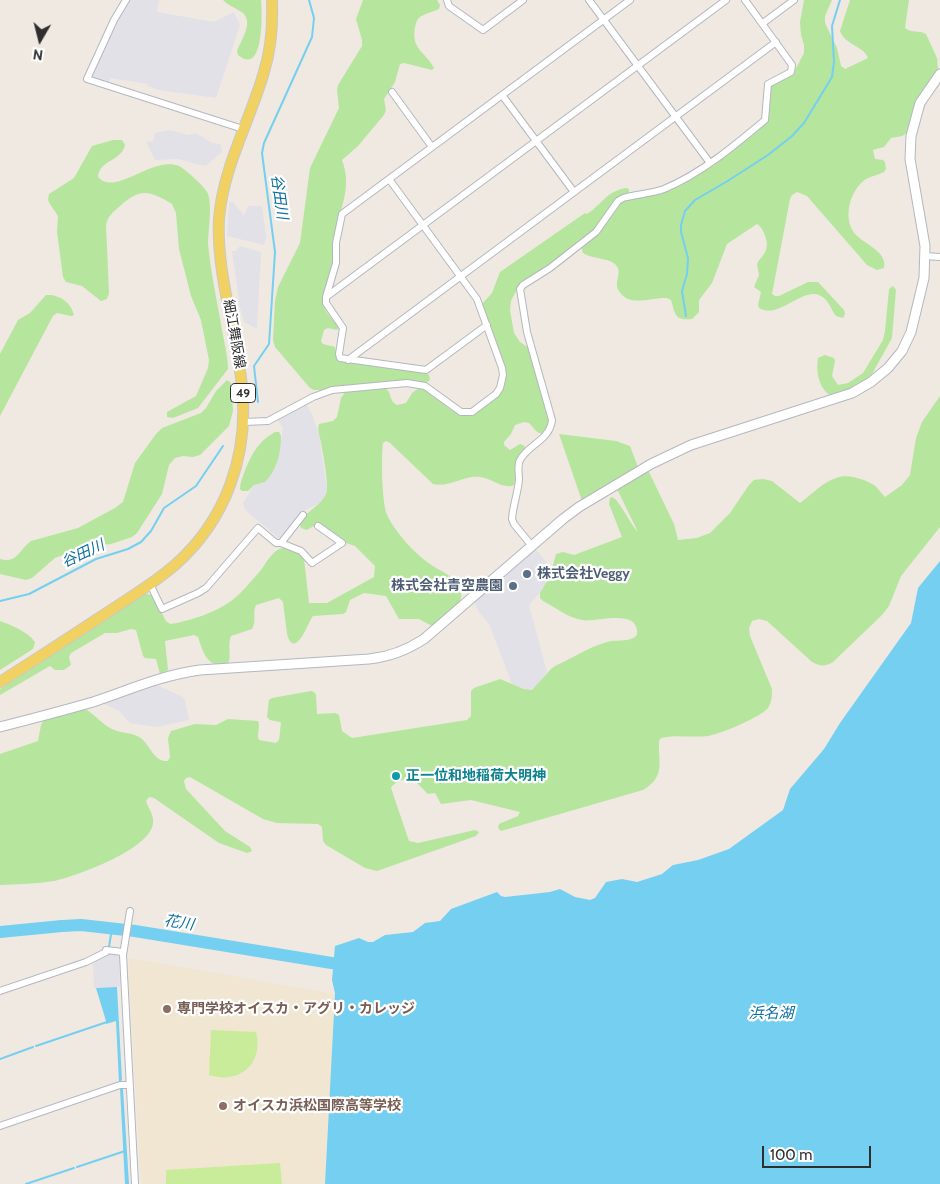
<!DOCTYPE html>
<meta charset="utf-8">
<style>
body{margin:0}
#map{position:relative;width:940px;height:1184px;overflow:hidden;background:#efe9e1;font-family:Cabin,sans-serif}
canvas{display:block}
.north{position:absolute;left:15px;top:15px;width:50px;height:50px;-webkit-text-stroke:4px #fff;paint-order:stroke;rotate:188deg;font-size:14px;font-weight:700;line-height:20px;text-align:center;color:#2e2e2e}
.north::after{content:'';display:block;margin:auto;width:18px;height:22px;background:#2e2e2e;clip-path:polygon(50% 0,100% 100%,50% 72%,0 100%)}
.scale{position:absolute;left:762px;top:1146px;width:109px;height:22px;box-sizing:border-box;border:2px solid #2e2e2e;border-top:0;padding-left:6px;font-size:15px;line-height:18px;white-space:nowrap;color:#2e2e2e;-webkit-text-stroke:4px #fff;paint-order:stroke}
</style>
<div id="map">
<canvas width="940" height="1184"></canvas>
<div class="north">N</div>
<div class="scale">100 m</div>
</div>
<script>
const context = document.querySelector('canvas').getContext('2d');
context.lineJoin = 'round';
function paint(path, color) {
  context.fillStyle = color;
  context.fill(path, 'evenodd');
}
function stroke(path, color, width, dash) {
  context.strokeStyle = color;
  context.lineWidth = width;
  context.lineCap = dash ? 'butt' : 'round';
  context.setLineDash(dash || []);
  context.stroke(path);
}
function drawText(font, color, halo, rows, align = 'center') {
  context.font = font + ' Cabin,"Noto Sans JP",sans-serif';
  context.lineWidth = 4.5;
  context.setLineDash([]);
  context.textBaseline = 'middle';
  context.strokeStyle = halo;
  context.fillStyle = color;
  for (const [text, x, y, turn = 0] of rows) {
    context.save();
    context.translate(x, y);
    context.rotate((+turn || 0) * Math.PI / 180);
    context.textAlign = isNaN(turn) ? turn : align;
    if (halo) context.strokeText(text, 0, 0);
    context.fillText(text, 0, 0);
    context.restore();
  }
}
const industrial = new Path2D(`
 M128,0H159L157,12L214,22L234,12L240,25L216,98L159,90L148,86V84L110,78L109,83L90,77L116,21Z
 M170,130L189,135L196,133L212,143L221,144L222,152L207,165L203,166L179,159L155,160L146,142L153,141L155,133Z
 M232,201L244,215L248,206H262L266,237L264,245L227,236L229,203Z
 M240,246L261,252L257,329L244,322L240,308L232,251H236Z
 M306,404L312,414L319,435L327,489L322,502L303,511L281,540L245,510L243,503L254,485L265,482L276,467L283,429L278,420Z
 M535,548L551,568L550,576L540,593L529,605L547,672L536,687L528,690L512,684L489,624L479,612L474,601Z
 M158,683L159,686L181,696L185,700L189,720L157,727L130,723L119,711L102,703Z
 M111,953L117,954L119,957L120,987L94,988L93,963Z`);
const education = new Path2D(`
 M131,958L335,994L325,1184H141L129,980V960Z`);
const green = new Path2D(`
 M223,0H261C262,11 265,77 238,55L237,51C241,40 256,20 240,11C234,7 229,6 223,0Z
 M363,0H437L440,5L439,9C433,12 426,13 420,17C417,19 416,23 415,27C411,50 425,51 434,68L432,70L404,63L400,64L395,82L384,99L386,110L384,115L358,146L342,160C353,189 339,209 334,238C332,247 335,257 333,265C330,276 322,291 323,303C324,313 335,320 339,328L337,330L328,328L324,330L321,341L323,344L335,347L337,359L342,362L424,372L429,375L430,380L426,383L407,380L341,386L321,390H314L310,388L275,347L273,340L275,301L278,287L300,243L310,168L339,108L337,90L338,85L362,46V40L356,19Z
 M804,0H832L825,16V23L837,48L841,66L845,69L868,58C864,46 845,45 840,31L850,0H909L905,28C910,33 919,30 926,34L937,58L938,69L917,102L907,133L902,136L891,138L884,147L873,150L875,159L883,160L885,162L886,169L884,172C878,175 872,176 866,179C850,190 842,218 855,234C864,244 888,252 884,268L877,270L867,265L807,196L797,192L792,195L790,199L772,294L775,296H779L808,282H818L844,310L845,314L843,318L836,316C832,311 830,304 825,299C807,280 780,321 759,308L758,305L761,292L754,287L759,275L757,264C759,259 764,256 766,250C769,243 764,228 757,224L727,244L712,283L699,300V312L692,319C674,321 675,313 671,300L667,298C652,297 629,308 619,291C613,283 623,273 616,265C610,258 592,259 583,253L582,248L601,231L620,203L624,200C635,198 648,198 658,193C699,178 733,151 766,123L771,86L793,74L804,53V45L801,35L800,22Z
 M113,140H122L125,145C122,161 99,160 98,177C115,197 153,155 179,166C185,169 204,186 207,192C213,202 208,231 208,244C211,275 218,305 223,335C225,346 228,358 228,369L198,408L173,418L167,417V412L196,396L208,368L209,360L201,320L191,296L179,249L176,213L172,204C149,190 140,188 120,206C113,212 108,216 106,225L109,293L107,299L101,301L82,286L66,282L63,277L57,232L58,216L50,204L48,200L49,194L74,178L92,146Z
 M626,188L629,189V193L597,227L549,266L519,285L511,301L510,310L514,333L520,342L529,348L549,420V425L542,434L537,432L529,423L524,422L515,425L511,434L504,442V445L510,450L520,444L525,446L514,485C504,490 491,478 480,477C464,475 449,488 433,484L390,443L386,441L383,443C381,457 382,498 386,512C392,529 415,554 430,564C438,570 452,575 458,584C463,590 462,599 458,605L432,626L419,619H399L386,596L364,593L350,600L346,612L343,614L313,616C309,620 295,662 287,634L283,602L279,598L256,605C252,613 257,621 252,629L231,636C227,645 232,656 228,664C224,664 219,666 215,664C205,661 201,646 198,637L194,635L165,641L168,670L160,674L156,659L145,658L143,656L136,630L131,629L117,633H105L71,653L69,657L71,665L64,670H55L50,666L0,695V689L143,595L147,594L152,595L166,621L170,624C187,622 217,612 231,601C242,593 252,580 261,570C267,562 272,551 282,548L300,553L304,558L309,603H327L374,577L375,566L355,546L346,543L319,523L307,530L301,528L300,525C305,509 325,506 327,489C328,480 323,453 321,443C320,437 317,430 319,424L333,421L337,417L341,398L345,392L385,388C392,392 389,402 397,405L406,403L412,393L419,388C436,390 444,410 460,414C472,417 480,411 488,404C495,398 502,393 505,384C510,367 487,323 482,304L492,293L500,272L585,213L587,214C604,203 605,192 626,188Z
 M893,286L896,290L892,338L872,374L865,382L850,389L835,395L828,394C818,385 816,371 818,358L825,355L834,358L835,361L832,376L838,385L848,383L863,373L883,340L885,331L889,289Z
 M46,295C59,294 71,302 74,315L71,316L57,313L53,316L0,416V354L18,320L30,313Z
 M227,380L231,383L233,411L229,426L200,455L193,457L183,456L175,458L169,465L162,494L137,533L132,537L111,544L85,547L55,558L32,578L26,580L0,574V559C17,564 19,550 31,541L78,528L115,508L123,502L135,463L156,434L162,428L201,413L206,408L216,391Z
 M940,396V527L901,576L889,606L882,615L833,662C825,667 820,666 812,662L767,621L759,619L752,621L749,628L750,636L772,689C772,696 772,702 768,708C761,717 720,734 708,736C692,738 676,734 661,738L659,741C658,763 666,776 643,790L501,831L498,828L499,824L518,816L520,812L471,800L441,804L435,793L428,794L413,779C405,778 395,781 391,788L409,841L418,843L475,830L479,832L476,836L377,871L365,868L326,845L323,841L322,827L318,824L277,823L263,819L190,777L186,778L184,781L186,789L225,831L250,847L252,851L247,853L219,843L154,798L149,797L146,801C148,808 154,814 153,823C151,849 77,876 54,881C36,884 18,884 0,885V754L38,741L41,725L44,720L83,709L87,710C96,716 103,725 112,729C122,734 134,732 142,739C151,747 154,762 168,761L170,757L168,738L171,731L195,724L216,725L228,719L258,721C261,727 256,734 259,740L276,743L279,740L281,723L280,722L270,720L267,717L269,700L272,698L311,691L314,692L316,695L317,714L335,713L339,715L342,731L352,738L467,720L471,716V691L474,688L500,679L524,689L532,690L551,669L555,666C573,658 592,645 611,641C619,640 631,642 637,635C640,607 596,623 582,620C568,618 555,607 543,601L540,598V593L550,576L556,554L563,552L574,555L622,537L609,504L610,498L612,497C619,499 630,524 638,532L617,489L648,470L674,524L678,540L697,538L710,533L730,513L749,485L754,480L763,479L772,481L800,503C811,495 823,482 836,478C847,473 864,479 874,485C878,488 881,493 885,497L902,485L910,475L916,438L922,422Z
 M275,432H279L281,436C281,453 277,470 265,482L254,485L248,491H242L240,489C240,483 242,479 244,473C251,456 257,442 275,432Z
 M559,434L616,441L630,446L638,467L582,501Z
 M0,621C11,625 28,632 35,642L33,649L0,670Z`);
const pitch = new Path2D(`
 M211,1030L256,1032C264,1063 240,1085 209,1075Z
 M280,1163L282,1184H166V1170Z`);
const water = new Path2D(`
 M940,561V1184H325L335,993L332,980L335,946L359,938L368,942H373L385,935L413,932L425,923L440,921L451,909L497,892L501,896L505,897L550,892L560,889L575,897L590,900L595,898L606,882L622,879L637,882L662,874L673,865L698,860L729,849L783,810L790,789L824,749L840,723L911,623L918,588Z
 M117,987L122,1080L119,1083L116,1021L106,1024V1021L96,988Z
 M120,1088L123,1089L129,1184H125Z`);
const stream = new Path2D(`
 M686,316L682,291L687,274L688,258L681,232V225L685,211L695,200L726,182L768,155L792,136L804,123L832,77L834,62L832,26L840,0
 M258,402L254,366L269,344L275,252L262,153L264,143L312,37L314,18L309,0
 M0,601L29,594L96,559L128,549L141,542L151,531L164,508L196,486L223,446
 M109,947L112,928
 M36,1046L107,1022
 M0,1059L33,1047
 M77,1167L125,1151
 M26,1184L74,1168`);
const river = new Path2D(`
 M0,932L62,926L81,925L135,931L350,966`);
const street = new Path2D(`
 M126,0L114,20L87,79L243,129
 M447,0L449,6L483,30L523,0
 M589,0L710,163
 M763,23L794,0
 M392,92L432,147
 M502,95L574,192
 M925,256L940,257
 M326,297L726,0
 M487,325L426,370L340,358L339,354L343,328L326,303V297L336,263V243L342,214L630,0
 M348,360L776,42
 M244,422L268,421L313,397L332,390L407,383L425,386L461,412H472L496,394L500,388L503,375L502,368L477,299L389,179
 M281,543L301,551L312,563L342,543L318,526
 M532,546L514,524L512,519C513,505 518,493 519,479C519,473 517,466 520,460C529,444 550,440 552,420L527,332L520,289L523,285L550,268L596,232L618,201L623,198C636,194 651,194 664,189C702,173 734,146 765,120L768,84L791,72L792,65L745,0
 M150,584L162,609L198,593L206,588L258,528L276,543H281L303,515
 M130,911L123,955L135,1184
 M0,991L86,962L106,952V950L123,952
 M0,1126L120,1085H129`);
const secondary = new Path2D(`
 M0,727C31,719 62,711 93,702C129,690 162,675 200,670L369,659C390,657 407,650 424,639L563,519L579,507L651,464L691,445L852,393L871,382L888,368L902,351L911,332L924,278L925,246L910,159L911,136L920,103L940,74`);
const primary = new Path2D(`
 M0,682C35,660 70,637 105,614C129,598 153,584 175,565C226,520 249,455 242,387C237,332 216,274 219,219C223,167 250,121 264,72C271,49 273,24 272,0`);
const markers = [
 [527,574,5,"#5c6f8a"],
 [513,586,5,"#5c6f8a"],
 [396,776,5,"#0f9aa8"],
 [167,1009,5,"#8d6e63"],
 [223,1106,5,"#8d6e63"]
];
const shields = [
 [243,393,25]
];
const shieldNames = [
 ["49",243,393]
];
const streetNames = [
 ["細江舞阪線",234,334,80]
];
const serviceNames = [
 ["株式会社Veggy",537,574],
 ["株式会社青空農園",503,586,"right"]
];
const cultureNames = [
 ["正一位和地稲荷大明神",406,776]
];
const educationNames = [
 ["専門学校オイスカ・アグリ・カレッジ",177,1009],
 ["オイスカ浜松国際高等学校",233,1106]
];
const waterNames = [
 ["谷田川",279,197,82],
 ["谷田川",83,554,-25],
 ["花川",179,923,9],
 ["浜名湖",771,1014]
];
paint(industrial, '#e3e1e8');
paint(education, '#f0e6d1');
paint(green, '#b6e59e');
paint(pitch, '#c9ec9a');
paint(water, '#75cff0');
stroke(stream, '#75cff0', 2);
stroke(river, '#75cff0', 12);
stroke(street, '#b4b7c1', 8);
stroke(secondary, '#b4b7c1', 11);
stroke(primary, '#c9c9c9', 12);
stroke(street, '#fff', 6);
stroke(secondary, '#fff', 9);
stroke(primary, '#f2d163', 10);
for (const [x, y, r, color] of markers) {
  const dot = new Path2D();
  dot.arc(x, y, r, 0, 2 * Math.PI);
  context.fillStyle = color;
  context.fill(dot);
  stroke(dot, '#fff', 2);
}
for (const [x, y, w] of shields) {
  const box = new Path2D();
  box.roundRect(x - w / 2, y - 9.5, w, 19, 4);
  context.fillStyle = '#fff';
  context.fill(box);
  stroke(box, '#2e2e2e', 1);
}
drawText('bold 12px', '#2e2e2e', null, shieldNames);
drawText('14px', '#2e2e2e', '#fff', streetNames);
drawText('bold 14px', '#4e5e75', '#fff', serviceNames, 'left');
drawText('bold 14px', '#0d838f', '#fff', cultureNames, 'left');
drawText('bold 14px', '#785e54', '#fff', educationNames, 'left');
drawText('italic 15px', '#0d6fa3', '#fff', waterNames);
</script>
